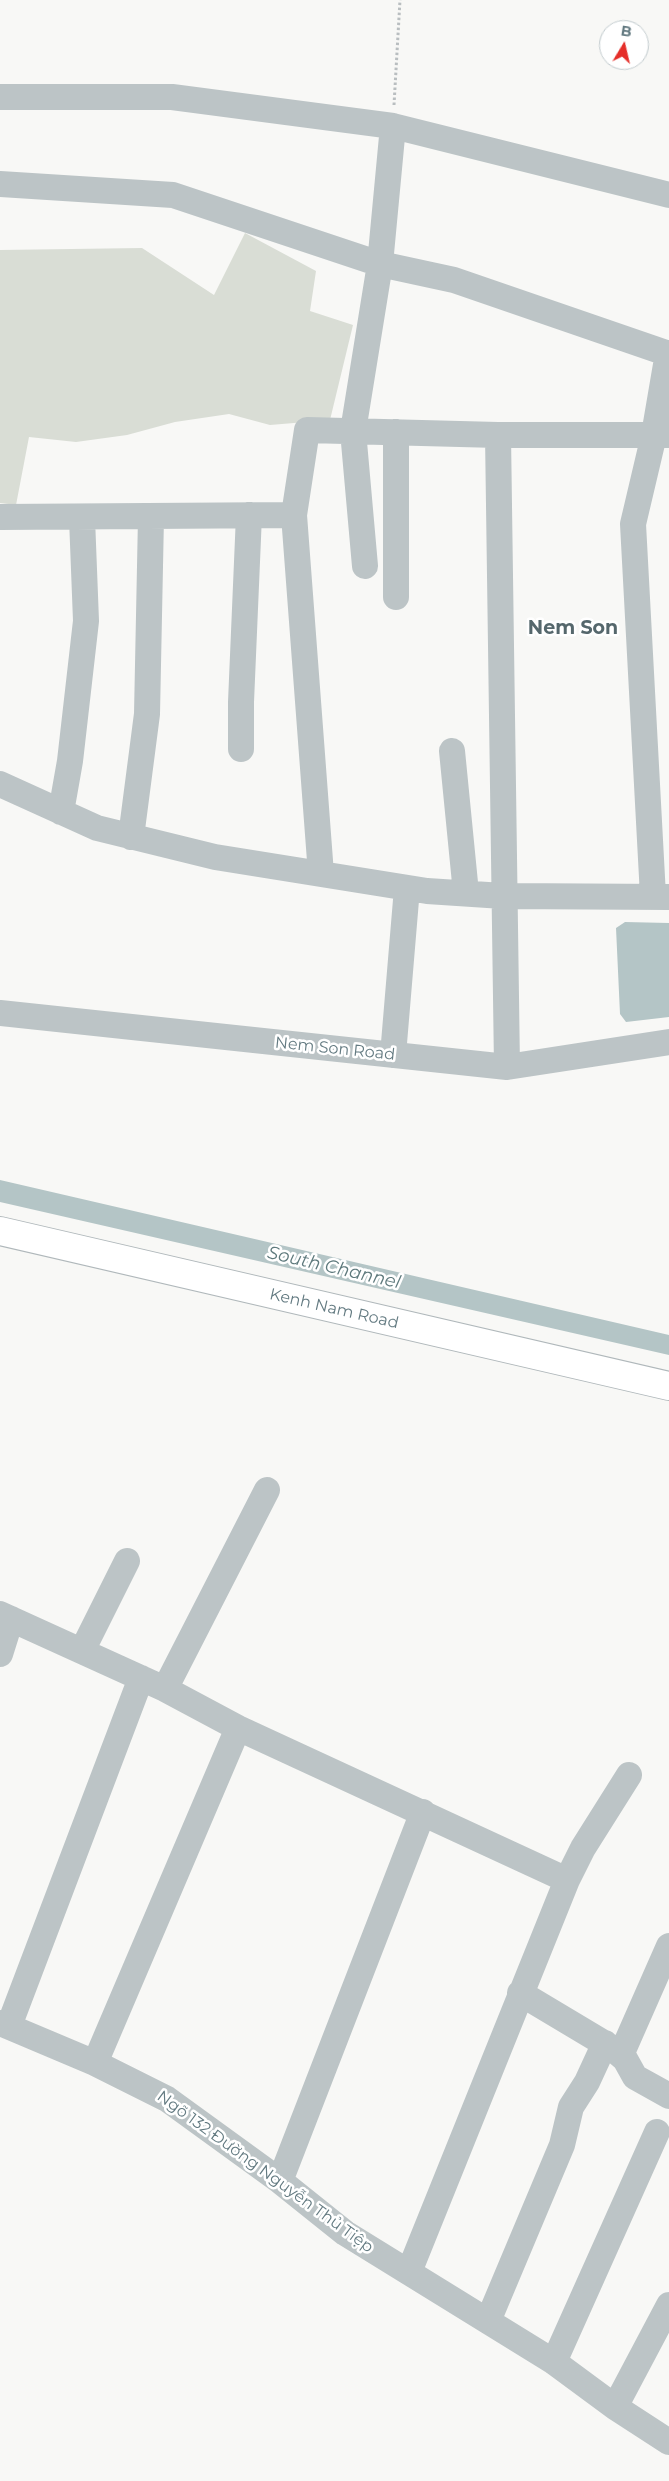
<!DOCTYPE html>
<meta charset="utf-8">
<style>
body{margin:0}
#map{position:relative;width:669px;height:2481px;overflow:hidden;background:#f8f8f6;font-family:Montserrat,sans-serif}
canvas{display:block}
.north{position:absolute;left:599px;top:20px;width:50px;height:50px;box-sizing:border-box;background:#fff;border:1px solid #c1cacd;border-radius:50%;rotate:9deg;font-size:14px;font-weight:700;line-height:20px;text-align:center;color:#637a81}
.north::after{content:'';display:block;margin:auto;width:18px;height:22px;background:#e52e29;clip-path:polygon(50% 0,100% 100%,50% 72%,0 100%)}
</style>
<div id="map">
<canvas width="669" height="2481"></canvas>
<div class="north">B</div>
</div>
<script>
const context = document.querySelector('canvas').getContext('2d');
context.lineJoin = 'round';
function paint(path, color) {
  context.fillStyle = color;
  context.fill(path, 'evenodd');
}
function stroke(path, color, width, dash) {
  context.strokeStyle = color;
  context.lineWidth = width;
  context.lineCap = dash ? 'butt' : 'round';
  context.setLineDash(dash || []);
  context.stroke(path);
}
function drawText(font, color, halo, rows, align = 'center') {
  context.font = font + ' Montserrat,sans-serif';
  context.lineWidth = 5;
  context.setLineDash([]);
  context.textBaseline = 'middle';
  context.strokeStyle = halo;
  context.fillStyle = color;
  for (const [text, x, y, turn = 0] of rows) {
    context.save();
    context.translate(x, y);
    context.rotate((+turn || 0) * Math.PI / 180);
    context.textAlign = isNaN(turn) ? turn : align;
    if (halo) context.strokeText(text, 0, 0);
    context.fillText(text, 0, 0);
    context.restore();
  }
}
const green = new Path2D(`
 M245,233L316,271L310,311L353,325L330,420L270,425L229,414L175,422L127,435L76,442L29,437L16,505L0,503V250L142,248L214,295Z`);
const water = new Path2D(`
 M625,922L669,923V1017L626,1022L620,1014L616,928Z
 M0,1180L669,1335V1355L0,1202Z`);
const path = new Path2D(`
 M394,105L400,0`);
const minor = new Path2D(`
 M0,97H172L393,126L669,195
 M0,184L173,195L380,264L454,280L669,354
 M396,432V597
 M498,435L507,1067
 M0,517L294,515
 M365,566L353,431L380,264L393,126
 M241,749V702L249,515
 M452,751L466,893
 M0,784L97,828L215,857L427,891L503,896L669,897
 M61,812L70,761L86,621L82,518
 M131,837L147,714L151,517
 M321,874L294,515L307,430L498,435H669
 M653,896L633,524L654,435L668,353
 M0,1013L507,1067L669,1042
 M393,1055L407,888
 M0,1614L165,1689L238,1728L567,1880
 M82,1651L127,1561
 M0,1654L11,1619
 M165,1689L267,1490
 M520,1993L612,2048L625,2059L635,2077L669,2096
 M0,2023L95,2063L167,2099L280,2181L345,2233L554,2362L615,2407L669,2442
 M9,2026L141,1678
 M621,2055L669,1946
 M95,2063L238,1728
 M280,2181L423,1812
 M409,2272L567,1880L583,1848L629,1775
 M488,2321L562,2145L571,2107L587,2082L605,2043
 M554,2362L657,2132
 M615,2407L669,2305`);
const major = new Path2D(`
 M0,1231L669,1386`);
const streetNames = [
 ["Nem Son Road",335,1049,6],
 ["Kenh Nam Road",334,1309,13],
 ["Ngõ 132 Đường Nguyễn Thủ Tiệp",265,2172,36]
];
const waterNames = [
 ["South Channel",334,1268,13]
];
const quarterNames = [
 ["Nem Son",573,628]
];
paint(green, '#d9ddd5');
paint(water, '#b4c5c6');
stroke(major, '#b0b8bb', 30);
stroke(path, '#b9bec0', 3, [2.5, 2.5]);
stroke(minor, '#bcc4c6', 26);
stroke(major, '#fff', 28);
drawText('16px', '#637a81', '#fff', streetNames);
drawText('italic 18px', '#5e797c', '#fff', waterNames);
drawText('bold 19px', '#55676c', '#fff', quarterNames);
</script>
